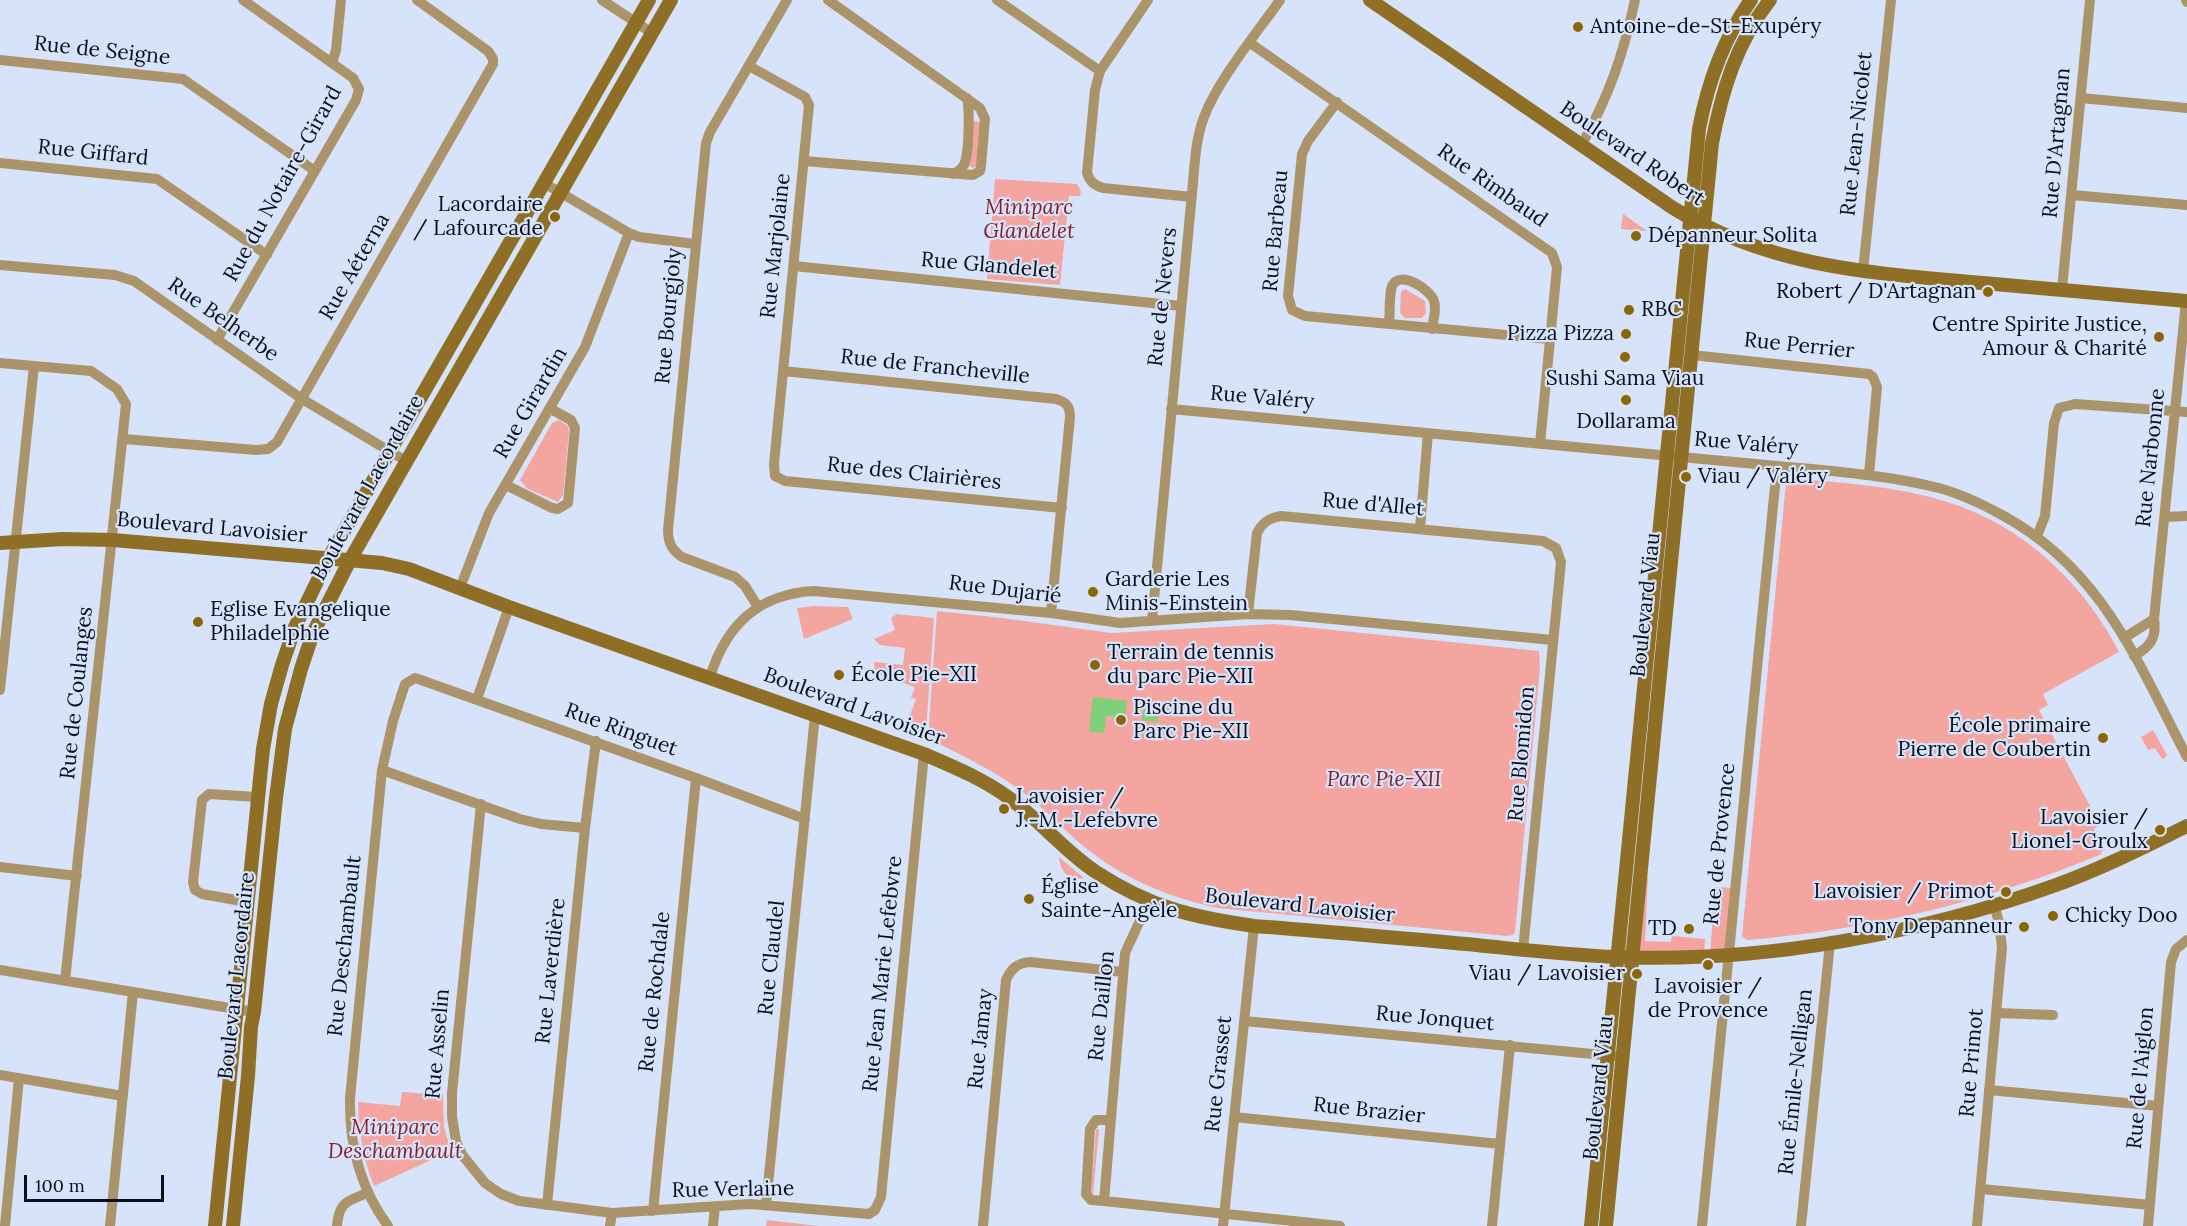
<!DOCTYPE html>
<meta charset="utf-8">
<style>
body{margin:0}
#map{position:relative;width:2187px;height:1226px;overflow:hidden;background:#d6e3fb;font-family:Lora,serif}
canvas{display:block}
.scale{position:absolute;left:24px;top:1175px;width:140px;height:27px;box-sizing:border-box;border:3px solid #080f1c;border-top:0;padding-left:8px;font-size:18px;line-height:21px;white-space:nowrap;color:#080f1c;-webkit-text-stroke:4px #d6e3fb;paint-order:stroke}
</style>
<div id="map">
<canvas width="2187" height="1226"></canvas>
<div class="scale">100 m</div>
</div>
<script>
const context = document.querySelector('canvas').getContext('2d');
context.lineJoin = 'round';
function paint(path, color) {
  context.fillStyle = color;
  context.fill(path, 'evenodd');
}
function stroke(path, color, width, dash) {
  context.strokeStyle = color;
  context.lineWidth = width;
  context.lineCap = dash ? 'butt' : 'round';
  context.setLineDash(dash || []);
  context.stroke(path);
}
function drawText(font, color, halo, rows, align = 'center') {
  context.font = font + ' Lora,serif';
  context.lineWidth = 4.5;
  context.setLineDash([]);
  context.textBaseline = 'middle';
  context.strokeStyle = halo;
  context.fillStyle = color;
  for (const [text, x, y, turn = 0] of rows) {
    context.save();
    context.translate(x, y);
    context.rotate((+turn || 0) * Math.PI / 180);
    context.textAlign = isNaN(turn) ? turn : align;
    if (halo) context.strokeText(text, 0, 0);
    context.fillText(text, 0, 0);
    context.restore();
  }
}
const green = new Path2D(`
 M973,121L981,122L977,165L973,168L969,165Z
 M995,179L1077,184L1081,191L1080,196H1069L1060,285L987,279Z
 M1623,214L1647,231L1621,229Z
 M1405,289L1425,301L1426,313L1422,318H1405L1400,313L1401,292Z
 M559,420L568,426L569,432L563,495L558,502L526,488V487L520,480L552,423Z
 M1791,478C1842,483 1895,486 1944,501C2022,524 2083,582 2119,652L2043,694L2048,705L2039,710L2100,825L2094,829L2105,850L2101,852L2102,854C1989,901 1869,930 1747,940L1742,936L1786,483Z
 M813,606L848,607L853,619L804,639L797,608Z
 M937,611L1002,618L1111,633L1274,624L1539,651L1540,667L1515,932L1513,935L1507,936L1218,908C1167,897 1122,878 1082,845C1061,827 1042,806 1020,790C991,769 960,754 928,739Z
 M897,614L934,618L926,731L907,723L916,699L911,698L915,687L875,673L874,662L903,665L905,648L880,645L874,639L895,630L891,618Z
 M2153,730L2167,755L2165,758L2162,759L2155,748L2148,750L2141,737Z
 M1059,857L1084,878C1069,881 1060,872 1059,857Z
 M1648,877L1645,941L1671,942L1672,936L1705,939L1704,955L1633,957L1641,878Z
 M1715,887L1735,888L1729,954L1710,955Z
 M402,1092L443,1095L444,1127L451,1151L374,1186C363,1159 359,1131 358,1102L400,1106Z
 M1096,1129H1099L1093,1194H1091Z
 M767,1220L818,1226H766Z`);
const water = new Path2D(`
 M1093,697L1127,701L1125,718L1106,716L1104,733L1089,731Z
 M1144,703L1159,704L1158,722L1142,720Z`);
const street = new Path2D(`
 M602,0L652,33
 M997,0L1100,71
 M1148,0L1100,71L1095,90L1087,173C1090,182 1094,185 1103,188L1192,197
 M2186,0L2187,2
 M1250,43L1552,253L1557,267L1540,444
 M0,60L183,79L315,171
 M332,63L336,50L341,0
 M749,66L805,97L809,105L774,464L775,476L785,481L1062,508
 M2081,98L2187,108
 M1337,102L1308,141L1302,154L1288,296L1292,310L1305,316L1549,339
 M1581,146C1609,96 1623,56 1635,0
 M804,161L973,175L980,171L981,166L985,119L980,108L828,0
 M0,163L157,179L267,255
 M953,174C957,172 961,170 964,165C969,153 970,112 967,98
 M544,183L629,233L639,237L695,244
 M2072,195L2187,205
 M0,265L115,275L134,281L302,399L406,461
 M794,266L1181,306
 M1863,271L1891,0
 M2062,289L2090,0
 M1389,324C1390,315 1389,294 1392,286C1400,269 1431,290 1434,301C1437,309 1433,321 1432,329
 M217,340L356,100L359,89L353,78L243,0
 M1692,355L1869,374L1873,377L1877,387L1869,475
 M0,363L91,371L117,389L126,404L65,981
 M783,371L1056,399C1067,402 1070,407 1070,417L1051,613
 M1171,409L1777,466C1831,471 1886,475 1939,488C1961,494 1982,504 2002,515C2102,569 2137,661 2187,757
 M124,439L256,450L268,449L277,442L493,64V59L488,51L417,0
 M506,485L552,508L558,509L568,503L575,428L571,420L551,409
 M2165,517L2187,516
 M1420,528L1428,433
 M2037,536L2045,516L2054,423L2059,408L2075,404L2187,412
 M460,588L489,513L585,347L629,233
 M758,607L745,586L735,577L682,557C672,550 668,543 668,530L706,143L710,132L787,0
 M1248,614L1257,533C1262,523 1269,518 1281,516L1543,541L1556,548L1561,562L1523,950
 M1152,621L1193,182C1195,160 1196,138 1204,117C1218,80 1256,34 1280,0
 M2124,638L2154,619
 M2134,656C2150,647 2157,638 2154,619L2186,301
 M710,677C726,625 758,594 814,591L1051,613L1120,623L1248,614L1290,615L1553,640
 M0,690L34,366
 M477,699L509,607
 M382,770L520,819L541,824L585,828
 M481,804L452,1093V1117L456,1141L463,1156L485,1183L501,1194L519,1201L612,1213L750,1204L869,1214L875,1210L881,1197L924,754
 M0,867L77,876
 M1149,901L1125,953L1104,1201L1340,1226
 M247,902L202,894L195,890L193,882L202,800L209,794L257,797
 M0,970L254,1012
 M1997,1013L2053,1015
 M1244,1021L1614,1056
 M0,1075L123,1096
 M1989,1090L2158,1106
 M1234,1117L1500,1144
 M1981,1189L2150,1205
 M1104,1201L1091,1200L1086,1194L1090,1129L1096,1120H1110
 M547,1205L585,828L596,741
 M766,1205L815,715
 M653,1211L696,778
 M5,1226L19,1078
 M110,1226L133,992
 M337,1226C339,1202 346,1202 367,1193
 M388,1226C360,1188 349,1144 350,1098L382,770L393,721L405,684L415,678L421,680L696,778L805,819
 M610,1226L612,1213
 M713,1226L715,1206
 M983,1226L1006,980C1011,969 1017,963 1030,962L1123,972
 M1223,1226L1254,926
 M1492,1226L1510,1045
 M1702,1226L1777,466
 M1801,1226L1830,943
 M1977,1226L2002,947L1999,922L1994,905
 M2148,1226L2171,962L2176,949L2187,940`);
const secondary = new Path2D(`
 M1370,0L1673,208C1771,268 1872,273 1983,283C2051,289 2119,295 2187,301
 M0,543L63,539L113,540L382,563L409,569L509,607L924,754C954,767 983,779 1009,798C1040,820 1064,851 1096,872C1150,907 1191,917 1254,926C1321,931 1388,937 1455,943C1509,948 1563,955 1617,957C1762,963 1920,934 2056,885C2101,869 2144,847 2187,826
 M215,1226L263,749L271,704L282,665L295,627L328,559L649,0
 M233,1226L248,1076L251,1027L254,1012L276,798L285,729L301,669L313,633L350,560L671,0
 M1591,1226L1699,129C1708,82 1723,39 1751,0
 M1606,1226L1712,143C1722,91 1736,43 1770,0`);
const markers = [
 [1578,27,6,"#8b6606"],
 [555,217,6,"#8b6606"],
 [1636,236,6,"#8b6606"],
 [1988,292,6,"#8b6606"],
 [1629,310,6,"#8b6606"],
 [1626,334,6,"#8b6606"],
 [2159,337,6,"#8b6606"],
 [1625,357,6,"#8b6606"],
 [1626,400,6,"#8b6606"],
 [1686,477,6,"#8b6606"],
 [1093,592,6,"#8b6606"],
 [198,622,6,"#8b6606"],
 [1095,665,6,"#8b6606"],
 [839,675,6,"#8b6606"],
 [1121,720,6,"#8b6606"],
 [2103,738,6,"#8b6606"],
 [1004,809,6,"#8b6606"],
 [2160,830,6,"#8b6606"],
 [2006,892,6,"#8b6606"],
 [1029,899,6,"#8b6606"],
 [2053,916,6,"#8b6606"],
 [2024,927,6,"#8b6606"],
 [1689,929,6,"#8b6606"],
 [1708,965,6,"#8b6606"],
 [1637,974,6,"#8b6606"]
];
const poiNames = [
 ["Antoine-de-St-Exupéry",1590,27],
 ["Lacordaire",543,205,"right"],
 ["/ Lafourcade",543,229,"right"],
 ["Dépanneur Solita",1648,236],
 ["Robert / D'Artagnan",1976,292,"right"],
 ["RBC",1641,310],
 ["Centre Spirite Justice,",2147,325,"right"],
 ["Amour & Charité",2147,349,"right"],
 ["Pizza Pizza",1614,334,"right"],
 ["Sushi Sama Viau",1625,379,"center"],
 ["Dollarama",1626,422,"center"],
 ["Viau / Valéry",1698,477],
 ["Garderie Les",1105,580],
 ["Minis-Einstein",1105,604],
 ["Eglise Evangelique",210,610],
 ["Philadelphie",210,634],
 ["Terrain de tennis",1107,653],
 ["du parc Pie-XII",1107,677],
 ["École Pie-XII",851,675],
 ["Piscine du",1133,708],
 ["Parc Pie-XII",1133,732],
 ["École primaire",2091,726,"right"],
 ["Pierre de Coubertin",2091,750,"right"],
 ["Lavoisier /",1016,797],
 ["J.-M.-Lefebvre",1016,821],
 ["Lavoisier /",2148,818,"right"],
 ["Lionel-Groulx",2148,842,"right"],
 ["Église",1041,887],
 ["Sainte-Angèle",1041,911],
 ["Lavoisier / Primot",1994,892,"right"],
 ["Chicky Doo",2065,916],
 ["Tony Depanneur",2012,927,"right"],
 ["TD",1677,929,"right"],
 ["Viau / Lavoisier",1625,974,"right"],
 ["Lavoisier /",1708,987,"center"],
 ["de Provence",1708,1011,"center"]
];
const streetNames = [
 ["Rue de Seigne",102,51,6],
 ["Rue Jean-Nicolet",1857,134,-84],
 ["Rue D'Artagnan",2057,143,-85],
 ["Rue Giffard",93,153,6],
 ["Boulevard Robert",1632,154,34],
 ["Rue du Notaire-Girard",283,184,-61],
 ["Rue Rimbaud",1492,186,35],
 ["Rue Barbeau",1276,231,-85],
 ["Rue Marjolaine",776,246,-84],
 ["Rue Glandelet",989,266,5],
 ["Rue Aéterna",355,267,-60],
 ["Rue de Nevers",1163,297,-84],
 ["Rue Bourgjoly",669,316,-85],
 ["Rue Belherbe",223,320,35],
 ["Rue Perrier",1799,346,6],
 ["Rue de Francheville",935,367,6],
 ["Rue Valéry",1262,398,5],
 ["Rue Girardin",531,403,-60],
 ["Rue Valéry",1746,444,5],
 ["Rue Narbonne",2151,458,-84],
 ["Rue des Clairières",914,474,6],
 ["Boulevard Lacordaire",368,488,-61],
 ["Rue d'Allet",1373,505,5],
 ["Boulevard Lavoisier",212,528,5],
 ["Rue Dujarié",1005,590,7],
 ["Boulevard Viau",1646,605,-84],
 ["Rue de Coulanges",77,693,-84],
 ["Boulevard Lavoisier",854,707,20],
 ["Rue Ringuet",621,730,20],
 ["Rue Blomidon",1522,754,-85],
 ["Rue de Provence",1720,844,-84],
 ["Boulevard Lavoisier",1300,906,6],
 ["Rue Deschambault",345,946,-84],
 ["Rue Claudel",772,958,-84],
 ["Rue Laverdière",551,971,-84],
 ["Rue Jean Marie Lefebvre",883,974,-84],
 ["Boulevard Lacordaire",237,976,-84],
 ["Rue de Rochdale",655,992,-84],
 ["Rue Daillon",1102,1006,-84],
 ["Rue Jonquet",1435,1019,5],
 ["Rue Jamay",981,1039,-84],
 ["Rue Asselin",438,1044,-85],
 ["Rue Primot",1972,1063,-85],
 ["Rue Grasset",1219,1074,-84],
 ["Rue de l'Aiglon",2141,1078,-85],
 ["Rue Émile-Nelligan",1796,1082,-84],
 ["Boulevard Viau",1599,1088,-84],
 ["Rue Brazier",1369,1111,6],
 ["Rue Verlaine",733,1190,-1]
];
const parkNames = [
 ["Miniparc",1029,208],
 ["Glandelet",1029,232],
 ["Parc Pie-XII",1384,780],
 ["Miniparc",395,1128],
 ["Deschambault",395,1152]
];
paint(green, '#f4a5a0');
paint(water, '#7ed079');
stroke(street, '#ab9469', 10);
stroke(secondary, '#8f6e25', 14);
for (const [x, y, r, color] of markers) {
  const dot = new Path2D();
  dot.arc(x, y, r, 0, 2 * Math.PI);
  context.fillStyle = color;
  context.fill(dot);
  stroke(dot, '#d6e3fb', 2);
}
drawText('21px', '#080f1c', '#d6e3fb', poiNames, 'left');
drawText('21px', '#080f1c', '#d6e3fb', streetNames);
drawText('italic 21px', '#871e25', '#d6e3fb', parkNames);
</script>
